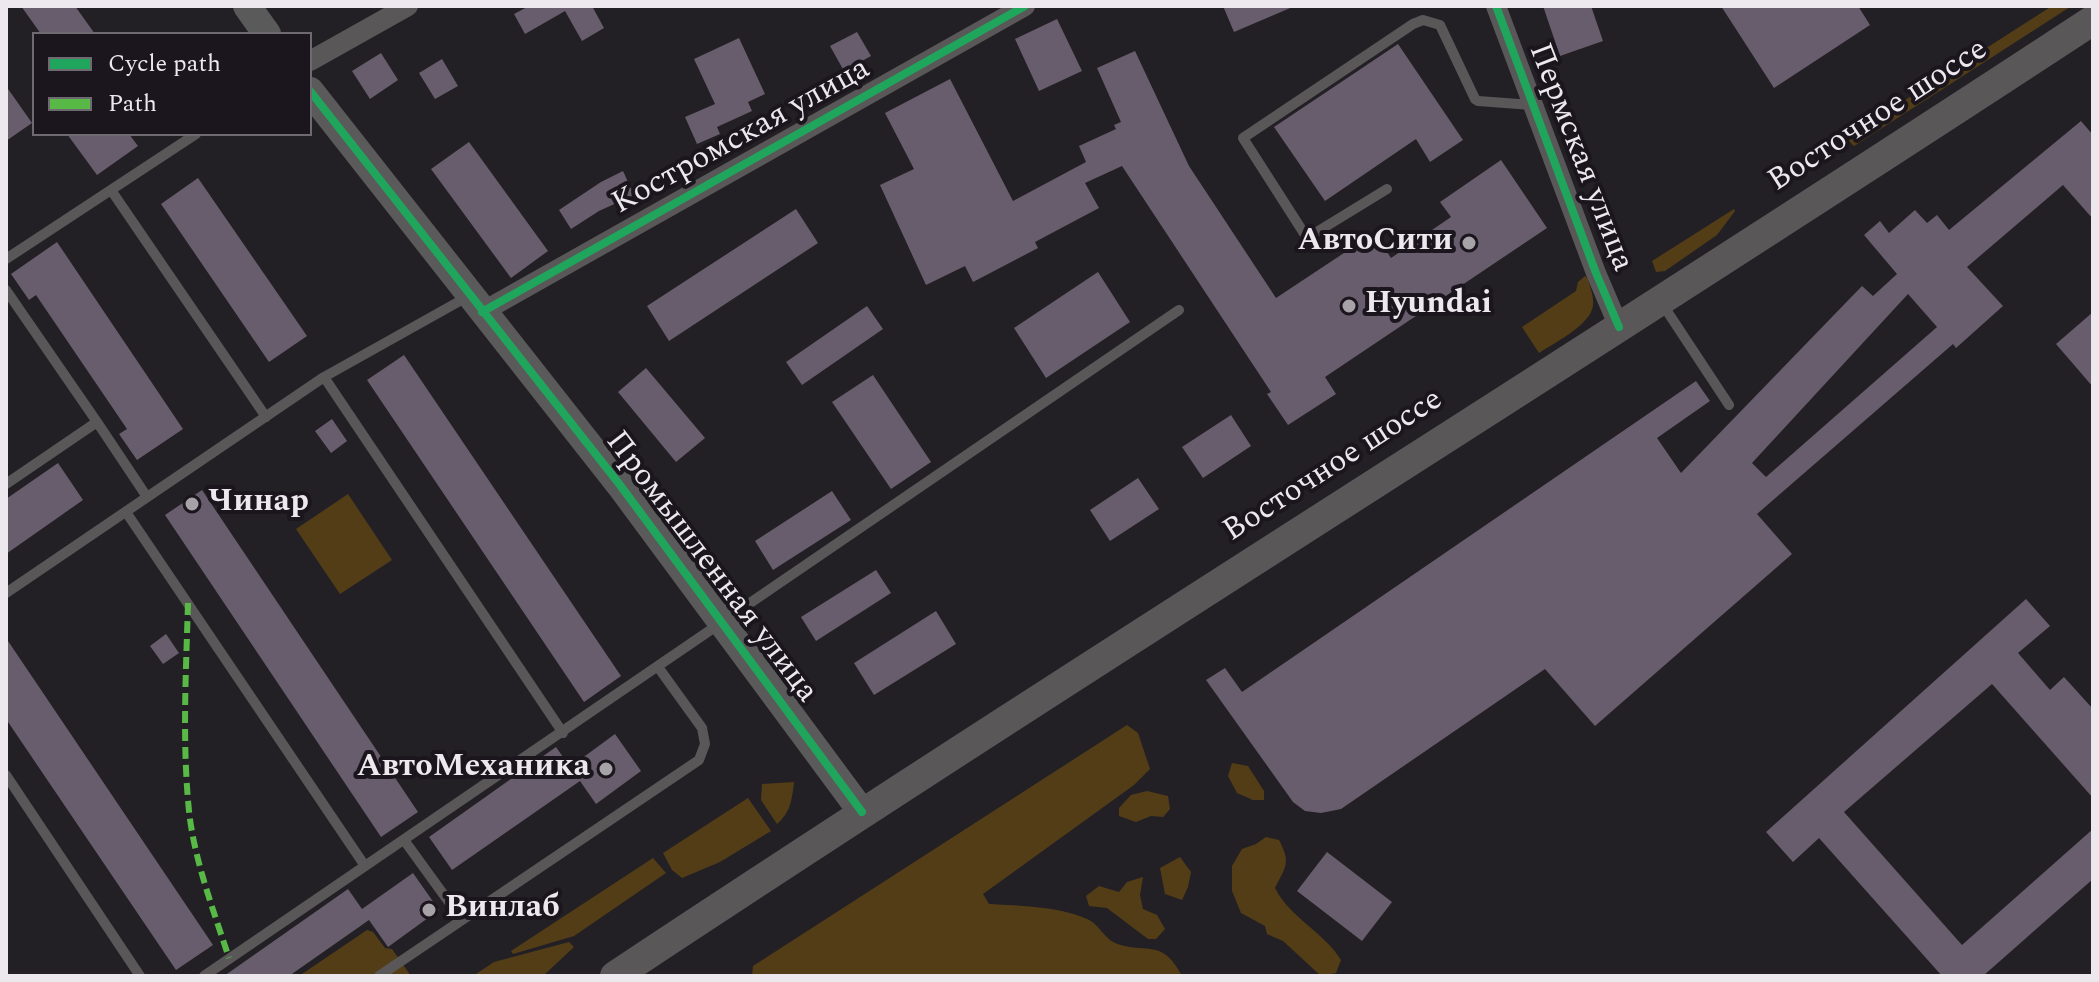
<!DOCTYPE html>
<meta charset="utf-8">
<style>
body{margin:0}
#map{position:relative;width:2099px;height:982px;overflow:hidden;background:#232025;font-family:Spectral,serif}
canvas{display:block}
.frame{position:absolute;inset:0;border:8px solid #ece8ee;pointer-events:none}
.legend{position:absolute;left:32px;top:32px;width:280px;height:104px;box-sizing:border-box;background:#1b151d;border:2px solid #6f6971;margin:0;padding:10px 14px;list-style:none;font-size:24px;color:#ece8ee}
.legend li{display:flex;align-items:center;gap:16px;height:40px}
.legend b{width:40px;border:2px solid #6f6971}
</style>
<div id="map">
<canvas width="2099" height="982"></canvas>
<div class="frame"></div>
<ul class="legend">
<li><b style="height:10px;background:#20a55d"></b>Cycle path</li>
<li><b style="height:10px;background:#58b947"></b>Path</li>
</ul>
</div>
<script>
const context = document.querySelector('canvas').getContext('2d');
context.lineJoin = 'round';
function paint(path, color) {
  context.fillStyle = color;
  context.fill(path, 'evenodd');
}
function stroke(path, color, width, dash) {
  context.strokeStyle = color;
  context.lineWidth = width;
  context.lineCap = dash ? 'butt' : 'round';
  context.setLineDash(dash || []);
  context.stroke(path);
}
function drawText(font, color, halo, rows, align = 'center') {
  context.font = font + ' Spectral,serif';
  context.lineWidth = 8;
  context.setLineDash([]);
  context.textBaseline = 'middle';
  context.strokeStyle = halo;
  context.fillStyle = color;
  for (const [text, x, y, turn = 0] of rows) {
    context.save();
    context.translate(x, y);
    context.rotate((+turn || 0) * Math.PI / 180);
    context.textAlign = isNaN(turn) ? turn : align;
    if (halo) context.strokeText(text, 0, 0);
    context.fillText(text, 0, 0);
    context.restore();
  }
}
const green = new Path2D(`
 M2052,6L2070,7L1854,146L1846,138Z
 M1734,209L1735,211L1717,235L1665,271L1656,272L1652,261Z
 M1585,276L1588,279C1590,287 1594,297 1593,305C1592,324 1554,343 1539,353L1522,327L1576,291L1578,282Z
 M348,494L392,560L340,594L296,529Z
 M1127,725L1138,733L1150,769L1134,785L983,894L989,904C1020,906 1058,906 1087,919C1098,923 1104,938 1115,943C1146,955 1162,937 1182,976L990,974L752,976L753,966Z
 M1232,763L1248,766L1264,791V800H1253L1237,793L1228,776Z
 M794,782C792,799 791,812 777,824L761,800L762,784Z
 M1147,791L1168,796L1170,809L1163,817L1151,816L1136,822L1119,816V808L1131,795Z
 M748,798L771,831L720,862L682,878L672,870L663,853Z
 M1266,837L1279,840C1291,863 1286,866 1275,888C1290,918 1324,932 1341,960L1336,973L1321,976L1283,941L1267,934L1265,926L1241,913L1232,891V866L1242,849L1256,844Z
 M1180,857L1191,872L1188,887L1182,900L1165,894L1160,868Z
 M653,858L666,873L574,936L513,954L511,951Z
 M1143,877L1140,895L1143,909L1157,915L1165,929L1156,939H1148L1107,908L1089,906L1086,896L1099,886L1119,892L1127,882Z
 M367,930L373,932L385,948L392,949L411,976H299Z
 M569,942L574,947L543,976H473L494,962Z`);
const building = new Path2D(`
 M21,6H75L95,34H41Z
 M529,6H592L604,28L582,41L565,11L525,34L514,14Z
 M1223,6H1295L1234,32Z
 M1543,6H1591L1603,41L1560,56Z
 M1721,6H1858L1870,25L1774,88Z
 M1057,19L1082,71L1039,91L1015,39Z
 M857,32L871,56L844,71L830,46Z
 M739,38L765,94L748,102L752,111L717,127L720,134L697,144L685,117L715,104L694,59Z
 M1398,44L1463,140L1430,162L1416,139L1325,201L1274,127Z
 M1135,51L1189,166L1276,298L1350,249L1347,243L1376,235L1391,258L1451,217L1440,202L1501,160L1547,228L1325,377L1336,394L1288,425L1267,394L1271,392L1122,166L1085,183L1099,208L1035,242L1038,248L973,282L965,266L926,285L880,185L914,169L885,113L950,79L1013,201L1086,162L1079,146L1116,129L1114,125L1121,122L1097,68Z
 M381,53L398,80L370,99L352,71Z
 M442,59L458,86L435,99L419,73Z
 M6,86L32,123L6,141Z
 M2081,121L2093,135V219L2063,185L1967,267L2003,306L1956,348L1953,344L1757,514L1792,554L1595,726L1545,669L1341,809L1321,813L1305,811L1293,802L1206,680L1225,668L1242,692L1696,381L1710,401L1657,438L1681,473L1862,286L1873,296L1897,274L1864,235L1880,221L1889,233L1915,210L1927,223L1937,215L1949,230ZM1908,294L1937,327L1766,477L1752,463Z
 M67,134H129L138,146L97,175Z
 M469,142L548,251L511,278L431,169Z
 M623,171L634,195L599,211L571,229L559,210L601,182Z
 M198,178L307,336L269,362L161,204Z
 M796,209L818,243L669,341L647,306Z
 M57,242L183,429L137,460L119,434L127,429L36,295L29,300L11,274Z
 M1098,272L1130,322L1046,378L1014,328Z
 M867,306L883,329L802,385L786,362Z
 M2093,312V387L2056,344Z
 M404,355L621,676L584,702L367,380Z
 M646,368L705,438L676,462L618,392Z
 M873,375L931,462L891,489L832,402Z
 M1231,415L1251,446L1203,478L1182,447Z
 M332,419L347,441L331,453L315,431Z
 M58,463L83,500L6,554V499Z
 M1138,478L1159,509L1110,541L1090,510Z
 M202,490L418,812L381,837L165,515Z
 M832,491L851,520L773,570L755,541Z
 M876,570L891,593L816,641L801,617Z
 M2026,599L2050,626L2018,653L2050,690L2064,677L2093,709V798L1992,684L1844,812L1962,945L2093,829V879L1983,976H1942L1819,838L1793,862L1766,832Z
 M936,611L956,644L874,695L854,663Z
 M166,634L179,653L163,664L150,646Z
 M6,638L213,945L176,970L6,719Z
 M615,734L641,771L596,804L580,781L452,870L429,837L556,747L570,767Z
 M1327,852L1392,902L1362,941L1297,891Z
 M413,873L439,910L388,947L369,920L289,976H224L348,889L362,909Z`);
const lane = new Path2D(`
 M1387,189L1307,238L1243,138L1413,24L1423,20L1440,25L1475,99L1478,101L1532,105
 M111,190L266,417
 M6,259L196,134
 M6,290L97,422
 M1661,302L1729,405
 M324,377L563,733
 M6,484L97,422L147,497
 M126,512L365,866
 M6,593L324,377L467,297
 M6,775L140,976
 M404,840L462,920
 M204,976L1179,310
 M379,976L699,760L705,744L702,728L658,667`);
const street = new Path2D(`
 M1496,6L1596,273L1619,327
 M310,61L408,6
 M482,312L1025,6`);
const secondary = new Path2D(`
 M247,6L267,34
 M310,91L620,485L862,812`);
const primary = new Path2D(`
 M615,976C1104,652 1603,342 2093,20`);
const quiet = new Path2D(`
 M188,603C186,673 182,742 189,811C194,859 214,912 229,958`);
const cycleway = new Path2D(`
 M1496,6L1596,273L1619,327
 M310,91L620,485L862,812
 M482,312L1025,6`);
const markers = [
 [1469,243,8,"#a6a2a8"],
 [1349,306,8,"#a6a2a8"],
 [192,504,8,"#a6a2a8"],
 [606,769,8,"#a6a2a8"],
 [429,910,8,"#a6a2a8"]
];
const streetNames = [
 ["Восточное шоссе",1879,117,-33],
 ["Костромская улица",742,138,-29],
 ["Пермская улица",1579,158,69],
 ["Восточное шоссе",1334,467,-33],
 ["Промышленная улица",710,568,53]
];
const poiNames = [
 ["АвтоСити",1453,243,"right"],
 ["Hyundai",1365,306],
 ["Чинар",208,504],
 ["АвтоМеханика",590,769,"right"],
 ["Винлаб",445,910]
];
paint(green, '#533d17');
paint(building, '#685d6c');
stroke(lane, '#595757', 10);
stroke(street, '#595757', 20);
stroke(secondary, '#5b5a5a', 28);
stroke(primary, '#5a5759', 30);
stroke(quiet, '#58b947', 6, [12, 6]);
stroke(cycleway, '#20a55d', 8);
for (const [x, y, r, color] of markers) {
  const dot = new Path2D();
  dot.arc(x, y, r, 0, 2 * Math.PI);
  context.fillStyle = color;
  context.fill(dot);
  stroke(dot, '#1b151d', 3);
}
drawText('32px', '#ece8ee', '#1b151d', streetNames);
drawText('bold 32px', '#ece8ee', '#1b151d', poiNames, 'left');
</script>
